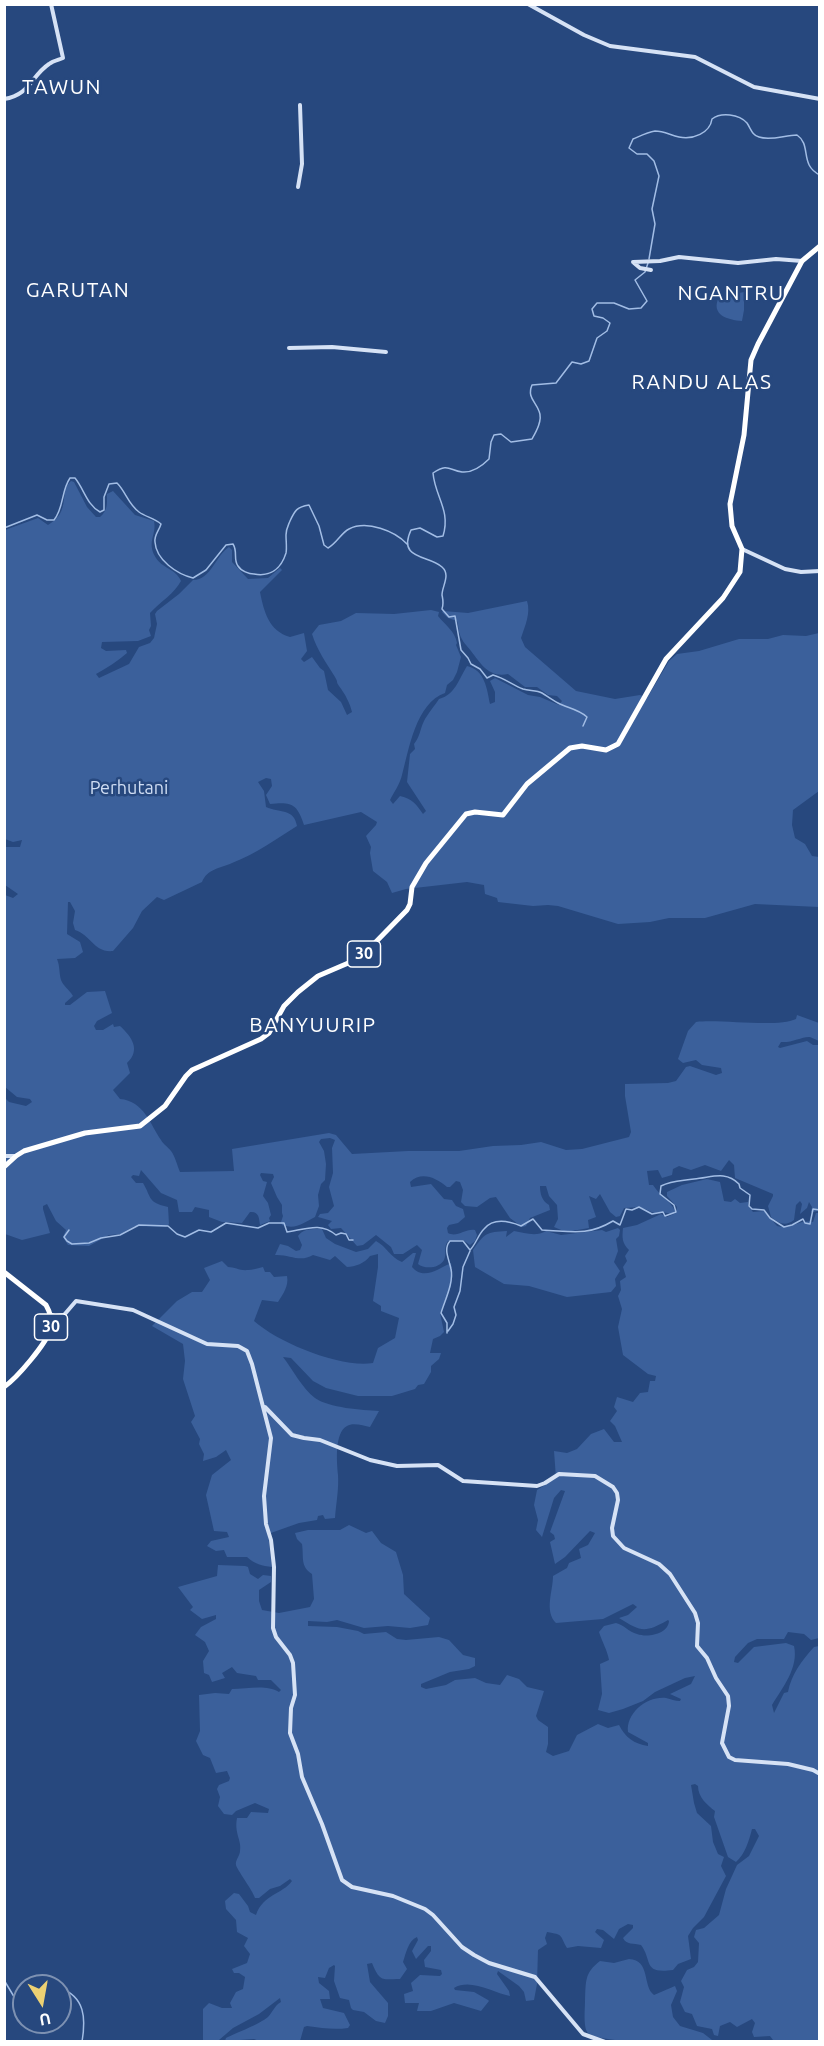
<!DOCTYPE html>
<style>
body{margin:0}
#map{position:relative;width:824px;height:2046px;overflow:hidden;background:#27487e;font-family:Ubuntu,sans-serif}
canvas{display:block}
.frame{position:absolute;inset:0;border:6px solid #fff;pointer-events:none}
.north{position:absolute;left:12px;top:1974px;width:60px;height:60px;box-sizing:border-box;background:#27487e;border:2px solid #7d91b2;border-radius:50%;rotate:169deg;font-size:16px;font-weight:700;line-height:24px;text-align:center;color:#fff}
.north::after{content:'';display:block;margin:auto;width:21px;height:27px;background:#edd173;clip-path:polygon(50% 0,100% 100%,50% 72%,0 100%)}
</style>
<div id="map">
<canvas width="824" height="2046"></canvas>
<div class="frame"></div>
<div class="north">U</div>
</div>
<script>
const context = document.querySelector('canvas').getContext('2d');
context.lineJoin = 'round';
function paint(path, color) {
  context.fillStyle = color;
  context.fill(path, 'evenodd');
}
function stroke(path, color, width, dash) {
  context.strokeStyle = color;
  context.lineWidth = width;
  context.lineCap = dash ? 'butt' : 'round';
  context.setLineDash(dash || []);
  context.stroke(path);
}
function drawText(font, color, halo, rows, align = 'center') {
  context.font = font + ' Ubuntu,sans-serif';
  context.lineWidth = 5;
  context.setLineDash([]);
  context.textBaseline = 'middle';
  context.strokeStyle = halo;
  context.fillStyle = color;
  for (const [text, x, y, turn = 0] of rows) {
    context.save();
    context.translate(x, y);
    context.rotate((+turn || 0) * Math.PI / 180);
    context.textAlign = isNaN(turn) ? turn : align;
    if (halo) context.strokeText(text, 0, 0);
    context.fillText(text, 0, 0);
    context.restore();
  }
}
const green = new Path2D(`
 M744,292V310L742,321C728,320 710,315 719,297Z
 M71,481L74,482L87,507L96,517H100C108,510 107,504 107,494L113,491L135,515L154,521C157,535 146,542 156,558C162,568 176,569 181,581C174,594 161,601 150,613L151,626L149,630L151,636L138,641L102,642L101,648L106,651L126,650L127,653C118,661 107,668 96,674L99,678L129,664L139,647L150,643L154,638L157,624L155,614L157,611L179,594L193,580C211,580 216,555 229,547L232,550V562L248,579L268,578L280,568L282,570L260,592C264,612 269,631 290,637L304,633L307,651L301,659L304,662L312,657L320,668L324,671L328,690L341,702L347,715L352,712C350,703 345,694 339,686C335,680 339,684 335,677C327,664 317,650 312,634L319,625L341,621L356,613L394,614L431,610L439,612L438,616C445,625 455,631 457,643L456,645L461,657L457,672L453,680L447,685L445,693C416,703 409,749 402,775C400,784 394,792 390,800L393,804L400,796C413,799 416,804 423,814L426,811L407,782L410,754L415,749L414,744C420,737 420,729 424,721C427,715 435,705 439,699C455,695 459,679 467,666C485,670 487,689 490,704L495,702V692L490,681L495,678L528,695L540,697L559,705L562,701L557,696L548,695L537,687H525L508,674C489,678 481,664 471,651C467,646 462,641 460,635C458,631 459,626 457,621L448,618L442,612L443,611L468,613L527,601C531,613 525,626 521,638L525,647L576,691L615,699L640,695L647,698L669,661L677,654L699,651L739,639H768L783,635L806,636L819,633V791L793,810L792,825L795,838L805,844L812,856L819,857V907L755,904L705,918H669L650,922L618,924L558,906L548,905L533,906L498,902L497,898L485,894L484,885L467,882L406,889L392,893L387,882L373,871L370,853L371,847L366,836L376,825L377,822L361,812L304,825C297,803 291,802 270,804L266,795L272,786L271,779L266,778L258,782L264,791L266,807C279,813 294,808 297,826C276,839 256,854 232,863C221,868 207,869 202,882L164,900L157,897L142,911L133,928L113,951C94,953 91,935 75,930L73,923L75,911L70,902H68L67,934L80,942L83,952L75,958L57,959C60,966 59,973 61,980C63,986 69,989 73,996L65,1003V1005H70L87,992L105,991L112,1013L97,1021L94,1026L96,1030H103L113,1024L114,1027L120,1026C132,1037 141,1050 127,1063L130,1073L113,1090L120,1099C144,1101 150,1124 161,1140C163,1144 168,1147 171,1151C175,1156 177,1165 180,1172L234,1171L232,1149L329,1133L336,1135L352,1154L408,1151H459L493,1146L521,1145L541,1142L566,1150L582,1149L629,1137L631,1132L625,1096V1084L668,1083L676,1081L686,1067L690,1066L716,1075L722,1073L721,1068L702,1065L696,1060L683,1063L678,1059L688,1031L696,1022C721,1019 777,1028 796,1019L797,1015L819,1023V1041C816,1040 813,1038 810,1037C803,1036 792,1043 781,1042L778,1047L780,1048L807,1041L813,1045H819V1211L811,1212L812,1207L809,1202L807,1208L800,1214L802,1204L800,1201L796,1205L794,1220C785,1227 779,1223 771,1217L768,1206L773,1196V1194L735,1178L734,1165L729,1160L721,1171L705,1165L691,1170L679,1166L673,1169L672,1175L662,1178L658,1170L647,1171L649,1185H653C659,1195 671,1201 675,1211L672,1214L662,1212L654,1213L640,1207L624,1208L620,1216L616,1217L610,1212L600,1194L596,1199L589,1196L596,1217L588,1220L589,1228L566,1232L554,1227L558,1219L557,1205L549,1196L546,1186H540C540,1194 542,1201 549,1205L550,1210L530,1218L526,1226L522,1227L510,1218L496,1197L490,1198L477,1207L465,1206L461,1202L463,1190L460,1182L456,1181L450,1187H447C436,1178 422,1171 410,1182L411,1187L431,1184L444,1199L452,1200L456,1206L463,1209L465,1217L458,1223L449,1225L447,1228L448,1233C457,1238 466,1228 475,1230L477,1235L475,1241L470,1245L463,1240L448,1241C443,1247 447,1253 444,1260C439,1269 424,1269 418,1264L422,1250L417,1245L403,1254H394L391,1247L376,1235L363,1245L357,1246L341,1228L331,1229L328,1225L332,1221L318,1217L320,1214L328,1213L334,1206L329,1187L333,1173L332,1148L335,1140L330,1138L321,1139L319,1142L324,1151L326,1164L325,1180L321,1184L318,1195L319,1206L315,1217C303,1223 296,1230 282,1225L281,1222L283,1216L282,1213V1205L277,1197L271,1183L274,1177L273,1174L261,1173L260,1175L263,1181L267,1182L263,1196L268,1203L271,1215L269,1218L270,1221L260,1225C259,1218 259,1211 250,1212L242,1223L222,1222L209,1217V1210L195,1207L192,1212H179L177,1200L161,1193L141,1170L139,1176L133,1175L131,1177L136,1183H143C152,1198 147,1202 168,1207L169,1224L166,1227L135,1226L120,1234L109,1235L89,1246L68,1245L63,1237L66,1230L56,1221L47,1204L43,1206V1209L50,1233L22,1240L5,1234V1098L9,1102L26,1106L32,1102L30,1099L17,1097L5,1087V895L13,898L18,894L5,885V847H20L22,840L13,842L5,839V530L38,518L48,525C72,511 58,493 71,481Z
 M707,1179L720,1182L724,1201L731,1202L735,1199L740,1203L748,1202V1206L753,1212L764,1211L777,1226C792,1230 798,1219 813,1222L816,1213H819V1638L811,1640L804,1634L788,1632L784,1639H757L748,1643L735,1657L734,1662L738,1663L754,1647L786,1643L794,1646C799,1668 782,1688 772,1705L774,1713L784,1693L788,1692C791,1675 802,1660 814,1647L819,1646V2041H771L773,2040L770,2036L754,2037L752,2032L755,2023L752,2019L737,2027L730,2022L720,2026L718,2036L714,2035L712,2029L697,2026L692,2014L685,2012L680,2002L684,1987L681,1981L687,1970L694,1967L698,1962L699,1943L694,1937L696,1930L704,1928L719,1915L726,1889L732,1876L737,1865L749,1856L759,1836L755,1829H752C749,1841 745,1854 736,1862L728,1857L714,1817L715,1811C707,1805 698,1797 698,1786L695,1784L691,1785L694,1803L697,1813L711,1826L713,1842L718,1854L724,1857L721,1866L726,1876L704,1917L693,1928L688,1936L691,1959L678,1964L673,1970C642,1974 653,1961 641,1945C634,1943 626,1945 623,1938L633,1928V1925L628,1924L619,1929L614,1939L603,1930L597,1929L595,1932L604,1940L601,1948L578,1946L567,1948C559,1934 564,1935 547,1932L545,1938L547,1944L538,1950L537,1984L534,2000L526,2001L524,1992L519,1986L498,1971L497,1974L509,1991L510,1996C493,1993 471,1978 454,1988L455,1990L474,1992L488,2000L489,2001L481,2011L454,2003L431,2011H417L419,2003H405L404,1994L413,1991L411,1983L420,1975L440,1976L442,1974L441,1970L425,1967L424,1960L431,1951V1946H428L416,1959L412,1951L418,1940L417,1937C408,1941 406,1953 403,1962L407,1969L400,1979C383,1979 380,1983 372,1963L367,1964L370,1982L388,2003V2016L385,2023L376,2021L364,2012L353,2010L351,2008L349,2000L340,1998L334,1981L335,1966L334,1965L329,1968L325,1978L318,1977L319,1983L329,1991L330,1999H320L323,2008L344,2013L350,2025L348,2028C334,2030 322,2028 307,2026L304,2027L300,2041H259L254,2039L225,2041L226,2038C236,2033 260,2024 268,2017C273,2012 274,2006 281,2002L280,1998L259,2014L233,2028L219,2040H203V2009L209,2003L222,2008H232L230,2003L236,1992L243,1989L245,1977L239,1973H234L232,1969L247,1963L250,1954L244,1946L248,1938L237,1932L236,1920L226,1909L225,1901L234,1893L239,1894L248,1906L250,1912L256,1915C263,1894 283,1894 292,1881L290,1879L280,1886L270,1889L259,1898H255C253,1891 236,1868 236,1865C235,1860 240,1856 240,1851C242,1840 234,1834 237,1818H247L251,1812L268,1813L269,1809L255,1803L236,1811L232,1815L224,1814L218,1806L220,1797L217,1789L219,1785L229,1781L230,1778L227,1771L216,1773L210,1758L203,1755L196,1741L200,1731L199,1695L215,1693L229,1694L232,1689C247,1689 266,1684 279,1692L281,1690L271,1680H258L256,1676L237,1673L232,1667L222,1673L225,1678L212,1682L209,1675L204,1673L203,1661L209,1651L205,1642L195,1635L201,1627L216,1619V1615L202,1619L190,1610L193,1607L178,1587L217,1576L218,1565L245,1566L248,1567L250,1574L258,1579L263,1575L271,1576V1582L259,1590V1601L262,1610L279,1613L310,1607L314,1599L312,1574C300,1566 304,1558 302,1544L297,1539L295,1533L308,1530H340L349,1525L366,1533L372,1531L381,1543L396,1552L403,1575L404,1594L430,1618L428,1625L410,1628L388,1626L364,1628L337,1620L327,1622L308,1621V1626L337,1627L358,1631L364,1634L386,1632L397,1639L406,1640L439,1637L449,1640L463,1655L475,1658V1666L469,1669L450,1672L421,1684V1687L426,1689L446,1685L455,1680L475,1678L486,1683L500,1685L507,1675L519,1679L527,1687L544,1691L536,1716L538,1720L548,1727V1744L546,1752L553,1756L569,1751L577,1735L598,1724L608,1728L619,1725C625,1737 634,1744 648,1746V1743L628,1732C626,1713 647,1696 666,1698C671,1699 675,1701 680,1701L681,1699L670,1694L691,1684L695,1676L685,1678L655,1692L643,1701L623,1709L609,1713L598,1710L602,1694L600,1664L609,1660C607,1649 602,1642 599,1632L604,1626L616,1623C624,1625 629,1632 637,1634C648,1638 668,1634 669,1621L668,1620C645,1633 641,1632 619,1618L628,1615L637,1607L633,1604L603,1619L556,1623C544,1611 553,1591 553,1576L567,1568L569,1563L581,1558L579,1549L588,1545L595,1533L590,1531L565,1557L555,1564L550,1542L555,1539L554,1535L550,1532L565,1491L561,1490L554,1498L542,1537L536,1530L538,1520L534,1505L537,1490L556,1478L554,1451L567,1453L577,1449L591,1434L604,1429L614,1442H622L615,1426L610,1421L617,1411L614,1407L617,1397L633,1402L640,1393L648,1392L650,1381H655L656,1376L648,1374L623,1355L618,1327L622,1309L618,1296L621,1290L620,1281L626,1277L623,1267L627,1261L625,1256L629,1250C622,1243 622,1238 623,1228L637,1225L661,1214L667,1217L676,1213L677,1207L667,1196V1192L682,1185Z
 M618,1228L620,1230L619,1236L616,1239L618,1251L614,1262L620,1271L615,1279L616,1286L611,1292L567,1297L529,1286L504,1284L475,1267L473,1250C485,1233 486,1232 507,1231L506,1237L514,1231C525,1233 536,1237 546,1231L561,1235L602,1230L606,1232Z
 M322,1229L326,1238L335,1244L356,1252L368,1249L376,1241C387,1247 390,1257 402,1262L413,1253H416L412,1267C424,1281 439,1268 451,1263L452,1271L451,1286L440,1313L444,1332L440,1336L433,1339L430,1353H441L439,1359L431,1366V1372L424,1384L418,1385L415,1389L392,1396H358L326,1388L313,1381L291,1358L283,1357C293,1370 302,1388 315,1398C329,1408 362,1410 379,1411L370,1427C364,1426 353,1422 347,1426C334,1433 337,1463 338,1475C339,1489 336,1504 335,1518L325,1519L323,1515L318,1516L317,1520L299,1523L268,1534L272,1567C262,1566 255,1564 247,1557H227L224,1550L216,1551L207,1546L211,1541L229,1537L227,1532L214,1531L206,1495L212,1475L231,1460L226,1450L216,1457L203,1461L204,1454L199,1444L200,1439L191,1422L195,1416L183,1379L185,1361L183,1344L152,1326L177,1301L192,1292H202L210,1280L204,1268L222,1261L228,1267C235,1267 240,1271 248,1270C252,1270 258,1268 263,1267L265,1272H270L274,1277L287,1276C289,1286 283,1294 278,1302L262,1300L254,1321C279,1343 340,1368 373,1363L378,1348L395,1338L399,1318L381,1311V1306L373,1301L378,1267V1254L370,1256C365,1263 355,1267 347,1267L335,1256L330,1260L313,1255C300,1263 289,1254 275,1255L280,1244L288,1246L296,1251L300,1250L302,1245L298,1236C303,1228 314,1229 322,1229Z
 M629,1959C651,1960 642,1986 654,1995L675,1986L677,1991L671,2005L673,2017L680,2026L703,2033L712,2040L736,2041C710,2042 604,2046 588,2033C583,2028 585,2009 585,2001C586,1982 584,1973 600,1961L614,1963Z`);
const stream = new Path2D(`
 M649,259L655,224L652,209L659,176L654,161L647,154H637L629,148L633,139C640,136 648,132 655,131C664,131 670,135 679,137C693,140 710,133 712,119C721,112 739,114 747,123C751,129 752,135 759,137C771,141 785,135 797,135C812,145 799,165 820,175
 M4,528L37,515L47,520H54C64,508 61,491 70,478H75C84,489 87,505 100,512L104,510V497L109,484L117,483C126,492 128,504 139,512C146,517 154,518 161,524C159,531 154,535 155,542C156,560 177,574 193,578L206,570L226,545L233,544C238,552 233,559 238,566C241,571 249,574 254,574C270,577 281,569 286,553C287,548 286,541 286,535C286,529 288,526 290,521C295,510 297,507 309,505L319,526L324,545L328,548C337,543 341,533 349,529C367,520 395,531 407,544
 M583,726L587,717C578,709 567,708 558,703C552,700 547,696 542,693C537,690 529,691 523,689C513,685 504,678 493,675L487,678L480,669L471,664L468,658L461,650L455,616L449,617L442,609C444,603 443,600 442,595C442,586 451,575 442,567C429,555 397,560 411,530L420,528L437,537L443,536C451,510 435,497 433,473C448,463 449,470 462,472C472,473 482,466 489,459L491,442L494,435L501,434L511,442L532,439C536,432 543,420 539,411C535,401 527,397 532,385L556,383L572,362L581,364L589,361L597,338L607,331L610,323L603,318L594,316L592,309L597,303H614L629,309L641,308L647,301L635,280L645,272L648,263
 M69,1230L64,1237L67,1241L72,1244L89,1243L101,1238L120,1235L139,1225L168,1226L177,1234L185,1237L199,1230L211,1232L226,1223L258,1228L269,1223H284L287,1232C306,1229 321,1222 336,1235L341,1233L346,1234L349,1240H353
 M448,1331L453,1324L456,1315L454,1307L460,1291L463,1267L470,1251
 M447,1333V1323L441,1313C445,1300 454,1282 451,1269C449,1259 443,1249 450,1241H463L470,1250C476,1244 478,1235 484,1229C493,1218 509,1221 521,1226L533,1219L542,1230C570,1231 586,1237 613,1221L620,1225L626,1209L632,1210L639,1207L652,1214L663,1212L665,1216L676,1212L674,1205L660,1194L661,1186C672,1180 681,1181 694,1179C711,1178 725,1170 739,1184L740,1188L750,1195L749,1206L752,1209L764,1210L770,1218L784,1227L792,1225L803,1219L805,1223L810,1224L813,1209L820,1210
 M4,1980L22,2010L24,2011
 M53,1986H55
 M60,1988C85,1997 86,2018 82,2042`);
const secondary = new Path2D(`
 M528,4L584,35L610,46L695,57L754,87L820,99
 M4,99C30,95 31,76 49,64C53,61 58,60 63,58L51,4
 M298,187L302,164L300,105
 M633,262L660,261L679,257L738,263L776,259L802,261
 M634,263L640,268L651,270
 M289,348L332,347L386,352
 M742,549L785,569L801,572L820,571
 M4,1156H16
 M50,1314L55,1316L64,1315L76,1301L133,1310L207,1344L238,1346L247,1351L252,1364L271,1438L264,1496L266,1524L271,1540L274,1567L273,1628L276,1637L290,1655L293,1663L295,1695L291,1708L290,1733L298,1754L302,1777L322,1824L342,1880L352,1887L393,1896L425,1909L433,1915L462,1947L474,1955L489,1963L535,1977L583,2034L605,2042
 M265,1407L292,1435L304,1438L320,1440L370,1460L397,1466L438,1465L463,1481L537,1486L545,1483L559,1474L595,1476L613,1487L617,1493L618,1500L612,1528L613,1536L624,1548L659,1564L670,1574L695,1613L698,1623L697,1646L707,1658L716,1678L728,1696L729,1706L722,1743L729,1757L735,1760L788,1764L813,1770L820,1774`);
const highway = new Path2D(`
 M4,1167L16,1156L24,1151L85,1133L140,1126L165,1106L186,1076L192,1070L261,1039L269,1033L284,1006L298,992L318,976L353,961L366,952L407,910L410,904L412,887L426,863L466,814L475,812L503,815L527,784L570,748L582,746L606,750L618,744L666,659L723,598L740,572L742,549L732,526L730,504L744,435L751,360L758,344L802,261L820,246
 M4,1272L46,1305C50,1312 52,1320 51,1328C47,1343 17,1378 4,1387`);
const shields = [
 [364,954,33],
 [51,1327,33]
];
const shieldNames = [
 ["30",364,954],
 ["30",51,1327]
];
const parkNames = [
 ["Perhutani",129,788]
];
const quarterNames = [
 ["TAWUN",62,87],
 ["GARUTAN",78,290],
 ["NGANTRU",731,293],
 ["RANDU ALAS",702,382],
 ["BANYUURIP",313,1025]
];
paint(green, '#3b609b');
stroke(stream, '#a2bde5', 1.5);
stroke(secondary, '#d6e2f5', 4);
stroke(highway, '#fff', 5);
for (const [x, y, w] of shields) {
  const box = new Path2D();
  box.roundRect(x - w / 2, y - 13, w, 26, 4.5);
  context.fillStyle = '#27487e';
  context.fill(box);
  stroke(box, '#fff', 1.5);
}
drawText('bold 16px', '#fff', null, shieldNames);
drawText('18px', '#d0def4', '#27487e', parkNames);
context.letterSpacing = '1.5px';
drawText('21px', '#fff', '#27487e', quarterNames);
context.letterSpacing = '0px';
</script>
